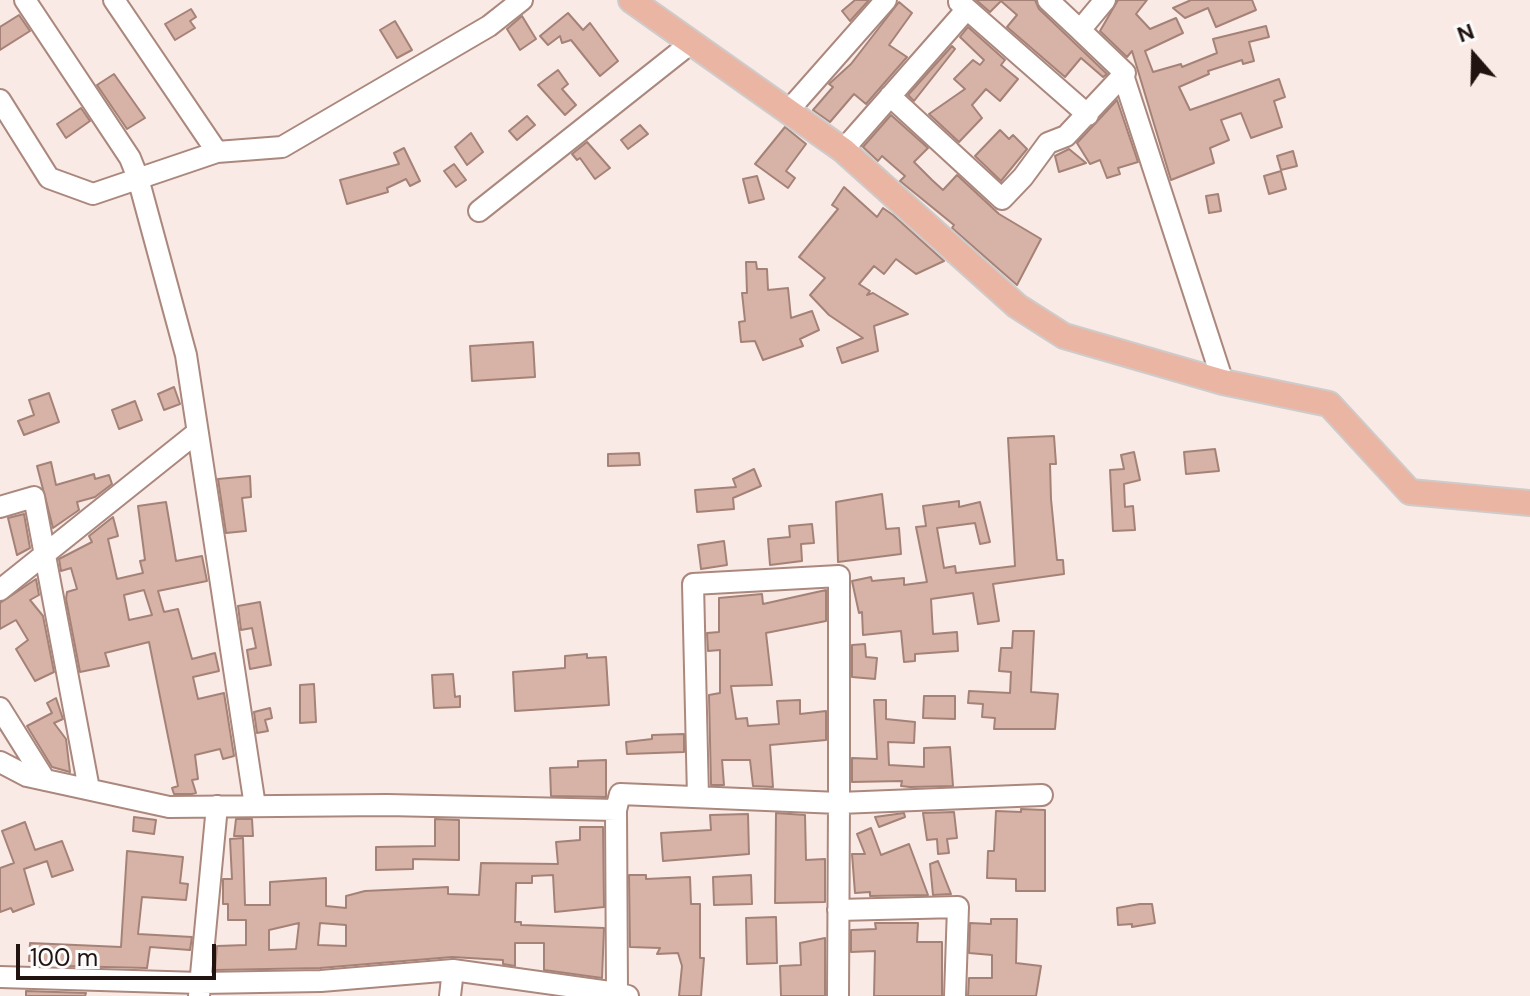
<!DOCTYPE html>
<style>
body{margin:0}
#map{position:relative;width:1530px;height:996px;overflow:hidden;background:#faeae5;font-family:"DM Sans",sans-serif}
canvas{display:block}
.north{position:absolute;left:1434px;top:16px;width:80px;height:80px;-webkit-text-stroke:6px #fbfbfb;paint-order:stroke;rotate:340deg;font-size:22px;font-weight:700;line-height:32px;text-align:center;color:#211410}
.north::after{content:'';display:block;margin:auto;width:28px;height:36px;background:#211410;clip-path:polygon(50% 0,100% 100%,50% 72%,0 100%)}
.scale{position:absolute;left:16px;top:944px;width:200px;height:36px;box-sizing:border-box;border:4px solid #211410;border-top:0;padding-left:10px;font-size:24px;line-height:28px;white-space:nowrap;color:#211410;-webkit-text-stroke:6px #fbfbfb;paint-order:stroke}
</style>
<div id="map">
<canvas width="1530" height="996"></canvas>
<div class="north">N</div>
<div class="scale">100 m</div>
</div>
<script>
const context = document.querySelector('canvas').getContext('2d');
context.lineJoin = 'round';
function paint(path, color) {
  context.fillStyle = color;
  context.fill(path, 'evenodd');
}
function stroke(path, color, width, dash) {
  context.strokeStyle = color;
  context.lineWidth = width;
  context.lineCap = dash ? 'butt' : 'round';
  context.setLineDash(dash || []);
  context.stroke(path);
}
const building = new Path2D(`
 M855,0H869L850,21L842,11Z
 M976,0H1035L1039,9L1107,74L1103,77L1081,58L1065,77L1007,27L1017,15L1001,1L990,12Z
 M1118,0H1147L1136,14L1150,29L1176,18L1183,33L1145,51L1153,72L1181,64L1182,67L1217,53L1213,39L1266,26L1269,37L1249,42L1254,61L1243,64L1242,60L1208,71L1209,74L1179,87L1190,110L1279,79L1285,97L1274,101L1282,127L1251,138L1241,113L1221,120L1229,140L1210,148L1214,163L1171,180L1132,51L1127,57L1100,31Z
 M1191,0H1252L1256,10L1216,27L1208,8L1185,18L1173,8Z
 M899,2L912,13L889,45L907,57L866,104L854,94L830,122L813,110L833,87L829,84L851,64Z
 M191,9L196,17L190,21L195,28L175,40L165,24Z
 M568,13L583,30L590,23L618,61L600,76L571,40L562,43L560,36L548,45L540,36Z
 M19,15L30,31L0,50V27Z
 M522,16L536,39L520,50L507,29Z
 M395,21L412,50L397,58L380,30Z
 M968,27L1005,60L1001,65L1018,79L1000,101L986,89L972,105L982,118L959,142L929,114L965,89L954,79L973,60L980,65L984,60L960,37Z
 M952,46L955,49L914,101L908,95Z
 M558,70L568,84L562,89L576,105L565,115L538,85Z
 M114,74L145,118L127,129L97,85Z
 M1117,100L1138,162L1118,168L1120,174L1107,178L1100,160L1090,164L1077,143Z
 M81,108L90,121L66,138L57,124Z
 M891,115L928,148L914,162L932,180L943,190L957,175L999,214L1041,239L1017,285L952,228L954,225L900,181L905,176L882,156L878,161L863,147Z
 M527,116L535,125L517,140L509,131Z
 M640,125L648,134L628,149L621,140Z
 M785,127L806,144L786,171L795,178L788,188L755,164Z
 M1000,130L1009,139L1013,135L1027,149L1001,181L975,156Z
 M471,133L483,152L467,165L455,147Z
 M587,142L610,168L595,179L580,158L577,160L572,154Z
 M404,148L420,181L410,186L406,179L387,188L388,192L347,204L340,180L399,164L394,153Z
 M1069,149L1086,163L1059,172L1055,156Z
 M1293,151L1297,166L1281,170L1277,156Z
 M454,164L466,180L456,187L444,171Z
 M1281,171L1286,189L1269,194L1264,176Z
 M757,176L764,199L749,203L743,179Z
 M844,187L877,217L883,208L893,215L944,261L916,274L896,259L884,274L874,266L859,284L870,291L867,295L873,293L908,314L874,326L878,351L842,363L837,348L863,338L829,315L810,295L825,278L799,257L838,209L832,205Z
 M1218,194L1221,211L1209,213L1206,196Z
 M746,262H756L757,269H767L768,290L788,288L791,318L812,311L819,330L800,339L803,346L763,360L755,341L741,342L739,322L745,321L742,293H747Z
 M533,342L535,377L472,381L470,346Z
 M174,387L180,404L164,410L158,394Z
 M49,393L59,422L24,435L18,421L34,415L29,400Z
 M135,401L142,420L119,429L112,410Z
 M1054,436L1056,464H1050L1051,499L1057,560H1063L1064,574L993,584L999,621L978,624L973,593L931,599L933,634L957,632L958,651L915,654V661L904,662L901,631L863,635L862,612L859,613L852,581L871,577L872,581L904,578V585L927,582L916,527L926,526L923,506L959,501V507L980,502L990,542L980,544L975,523L937,528L944,568L955,566L956,573L1015,566L1008,438Z
 M1215,449L1219,471L1186,474L1184,452Z
 M1134,452L1140,480L1124,484L1125,507L1133,506L1135,530L1113,531L1110,470L1124,469L1121,455Z
 M639,453L640,465L608,466V454Z
 M51,462L56,485L94,474L95,479L109,475L112,484L95,497L77,502L79,510L53,528L37,466Z
 M754,469L761,486L733,498L734,509L697,512L695,490L736,487L733,479Z
 M250,476L251,497L242,498L246,531L226,533L218,479Z
 M882,494L886,529L899,528L901,554L838,562L836,502Z
 M166,502L176,561L202,556L207,581L158,591L164,612L178,609L192,659L215,653L219,671L193,677L198,699L224,693L234,756L223,759L220,749L195,755L198,779L192,780L196,793L192,794H174L172,788L178,786L149,642L105,653L109,666L80,672L66,599L67,592L77,589L71,568L61,571L59,559L92,542L89,536L113,517L118,536L108,539L117,579L143,573L140,561L145,560L138,506ZM144,590L152,615L129,620L124,595Z
 M24,514L30,548L17,555L8,518Z
 M812,524L814,543L801,544L802,561L770,565L768,539L790,537L789,526Z
 M724,541L727,565L701,569L698,545Z
 M36,579L39,595L30,600L43,616L54,672L35,681L16,649L28,640L16,620L0,629V603Z
 M826,590V621L766,633L772,685L731,686L736,719L747,718L748,726L779,724L777,701L800,700V714L826,711V740L770,745L773,787L753,786L750,760H722L724,785H711L709,695L720,693V650L708,651L707,633L719,632V598L762,594L763,604Z
 M260,602L271,665L250,669L247,650L256,648L252,628L241,630L238,606Z
 M1013,631H1034L1031,692L1058,694L1055,729H994L995,718L982,717L983,704L968,703L969,691L1010,693L1011,672L999,671L1001,648H1012Z
 M865,644L866,657L877,658L875,679L852,677V645Z
 M587,654V658L606,657L609,705L515,711L513,672L565,668V656Z
 M453,674L455,697L460,696V707L434,708L432,675Z
 M314,684L316,722L300,723V685Z
 M924,696H955V719L923,718Z
 M56,698L63,719L54,723L66,739L70,772L52,767L27,726L52,713L47,703Z
 M874,700H886V719L915,722L914,743L888,742L889,765L924,767V748L950,747L953,786L910,787L901,786L902,781L852,782V758L877,759Z
 M270,708L272,718L265,720L268,731L257,733L254,712Z
 M684,734V752L627,754L626,742L652,739V735Z
 M606,760V797L551,796L550,768L578,767V761Z
 M1021,809L1045,810V891H1016V879L987,878L988,851H994L996,811L1021,812Z
 M954,812L957,838L947,839L949,853L938,854L937,839L927,840L923,813Z
 M776,813L805,815L806,860L825,859V902L775,903Z
 M904,813L905,817L879,827L875,817Z
 M748,814L749,854L663,861L661,833L711,830L710,815Z
 M134,817L156,820L154,834L133,831Z
 M236,819H252L253,836H234Z
 M435,819L459,820V860L413,859V869L376,870V847L435,846Z
 M25,822L35,850L62,841L73,870L52,877L47,861L24,869L34,904L13,912L11,908L0,912V868L14,863L2,831Z
 M580,827H603L604,907L555,912L553,875L532,876V883H516L515,922H521V925L604,928L602,978L544,970V943H515V966L503,964V960L452,957L320,968L215,970L217,946L246,945V920H228V904H223V879H232L230,839L243,838L245,905H270V882L326,878V906L346,908V896L365,891L448,887V894L479,895L481,863L558,864L556,842L580,840ZM299,923L296,949L269,950V930ZM320,923L346,925V946L318,945Z
 M871,828L881,855L909,844L928,895L870,896V892L855,893L852,854H865L857,834Z
 M127,851L183,857L180,883L188,884L186,900L142,897L138,934L192,937L190,950L150,947L147,968L64,966L65,963L29,961L30,943L121,947Z
 M938,861L951,894L933,895L930,864Z
 M629,875H646V879L690,877L691,904H700V958H704L701,996H679L682,966L678,953L657,954L660,948L630,947Z
 M751,875L752,904L714,905L713,877Z
 M1140,904H1152L1155,923L1132,927V924L1118,925L1117,908Z
 M776,917L777,963L747,964L746,918Z
 M991,919H1017L1016,963L1041,966L1036,996H968L969,978H992V955L969,953L970,923L991,924Z
 M875,923H918L917,942H942V996H874L875,951L851,952V930L876,929Z
 M825,938V996H781L780,966L801,965L800,943Z
 M26,991L86,993L85,996H26Z`);
const minor = new Path2D(`
 M25,0L130,158L138,178L186,355L255,806
 M114,0L217,152
 M1048,0L1080,30
 M959,2L1088,115
 M1123,75L1223,382
 M890,96L1002,199L1023,177L1048,143L1066,136L1125,73L1080,30L1105,0
 M0,100L49,178L93,194L217,152L282,147L489,26L522,0
 M788,111L886,0
 M843,150L967,9
 M479,211L691,43
 M0,507L34,497L89,789
 M0,590L195,434
 M0,708L45,780
 M0,762L27,776L169,807L387,805L616,810L620,794L839,803L838,996
 M698,797L693,584L839,576V803L1042,795
 M616,810L617,993L628,996
 M838,910L958,907L955,996
 M0,977L200,983L321,981L453,970L617,993
 M199,996L217,806
 M450,996L453,970`);
const major = new Path2D(`
 M631,0L843,150L1017,306L1064,336L1223,382L1329,404L1410,492L1530,503`);
paint(building, '#d7b2a6');
stroke(building, '#a58277', 2);
stroke(minor, '#ab887d', 24);
stroke(major, '#cecbca', 28);
stroke(minor, '#fff', 20);
stroke(major, '#ebb5a3', 24);
</script>
